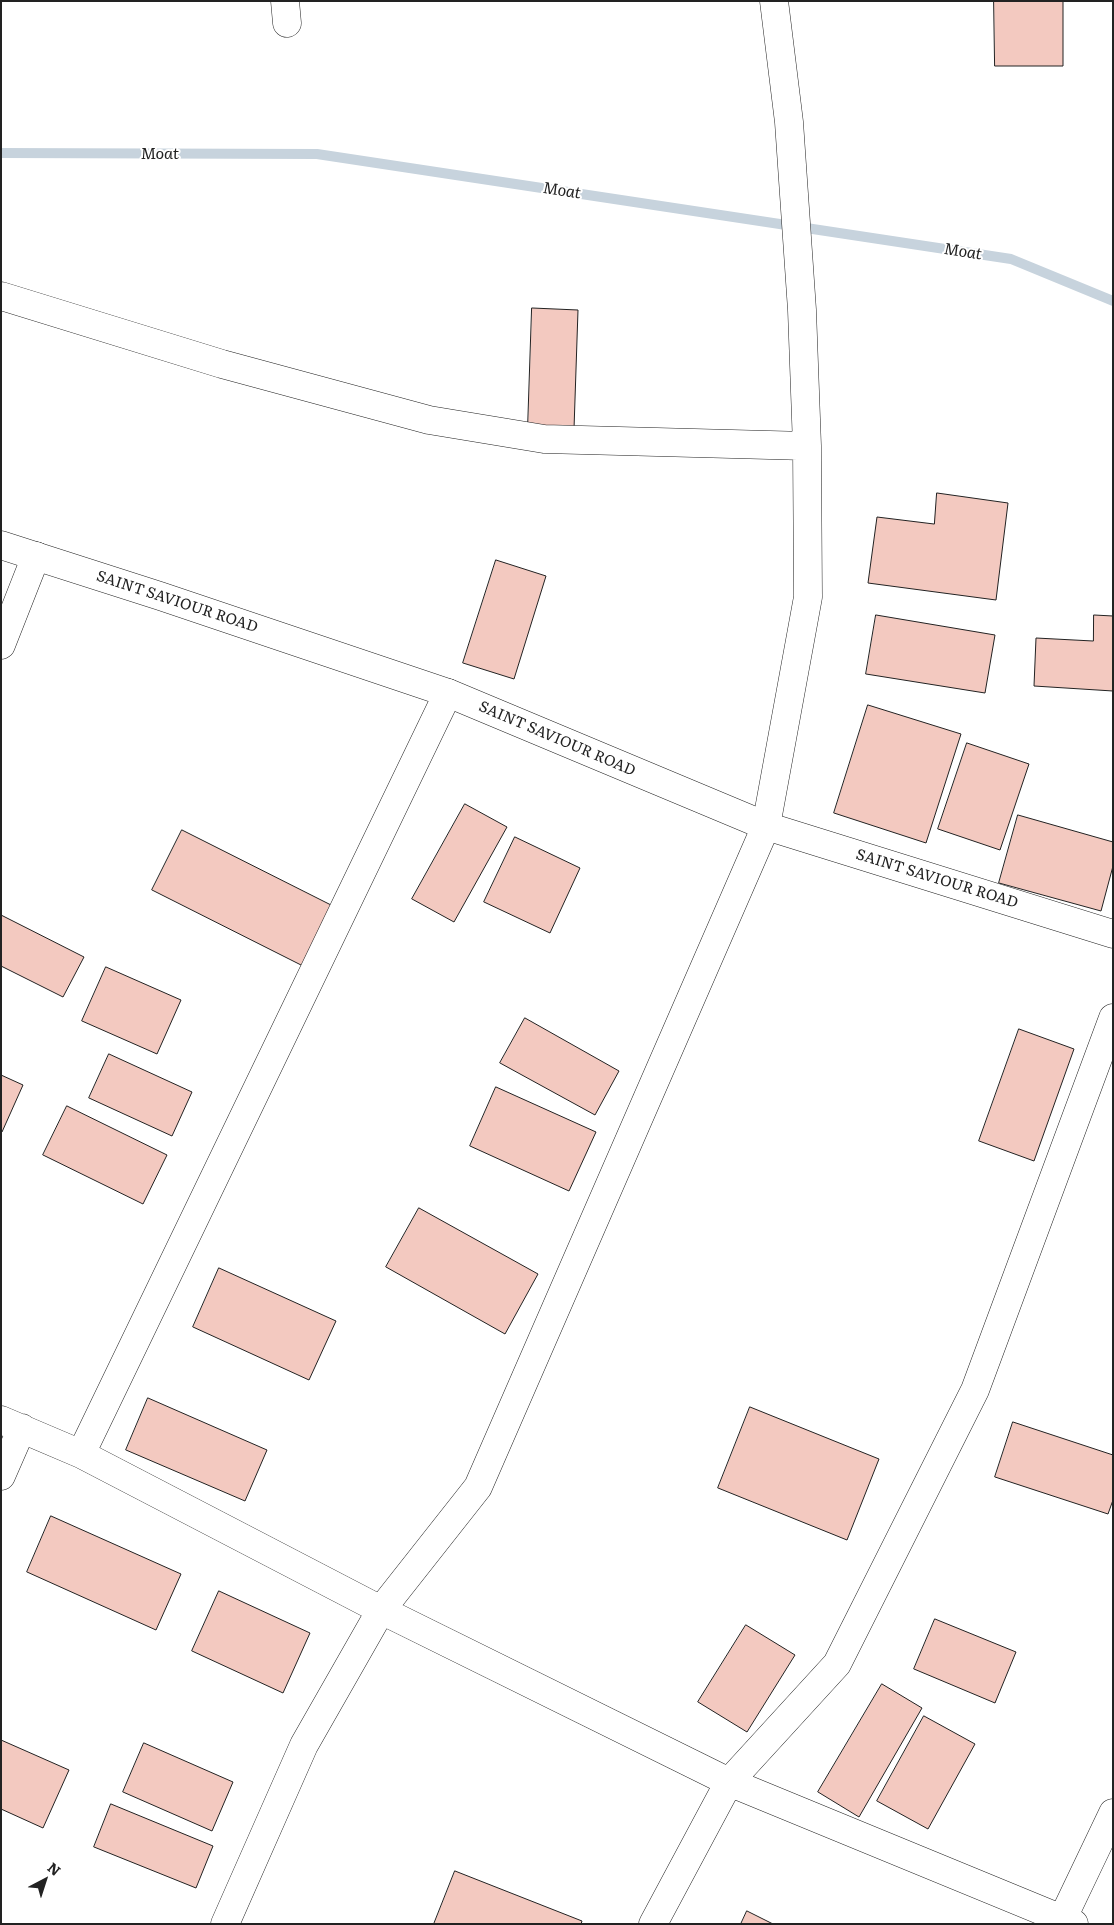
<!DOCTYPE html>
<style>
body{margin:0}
#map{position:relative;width:1114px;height:1925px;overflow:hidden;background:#fff;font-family:Literata,serif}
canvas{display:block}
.frame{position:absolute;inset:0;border:2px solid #222;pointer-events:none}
.north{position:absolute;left:20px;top:1855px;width:50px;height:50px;-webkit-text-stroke:4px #fff;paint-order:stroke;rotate:40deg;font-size:14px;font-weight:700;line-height:20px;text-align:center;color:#222}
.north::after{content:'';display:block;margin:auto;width:18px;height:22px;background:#222;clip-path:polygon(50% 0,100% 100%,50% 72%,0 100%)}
</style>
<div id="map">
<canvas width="1114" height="1925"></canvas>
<div class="frame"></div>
<div class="north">N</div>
</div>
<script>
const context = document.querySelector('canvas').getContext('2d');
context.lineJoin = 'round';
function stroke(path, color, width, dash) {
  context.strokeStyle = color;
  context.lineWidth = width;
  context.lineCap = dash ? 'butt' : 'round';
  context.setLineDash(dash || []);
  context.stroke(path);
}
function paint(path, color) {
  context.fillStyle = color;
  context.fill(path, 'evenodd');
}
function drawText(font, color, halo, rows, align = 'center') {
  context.font = font + ' Literata,serif';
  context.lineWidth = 4;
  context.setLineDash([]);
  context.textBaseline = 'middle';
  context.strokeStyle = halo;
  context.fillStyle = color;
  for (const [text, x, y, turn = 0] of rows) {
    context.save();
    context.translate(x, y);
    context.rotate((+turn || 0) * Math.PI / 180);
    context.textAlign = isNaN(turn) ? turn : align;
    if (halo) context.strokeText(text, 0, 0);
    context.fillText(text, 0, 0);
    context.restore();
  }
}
const stream = new Path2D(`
 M1,153L317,154L1011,259L1113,301`);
const building = new Path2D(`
 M994,1H1063V66H995Z
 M532,308L578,310L574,429L528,427Z
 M937,493L1008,503L996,600L868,583L877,517L934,524Z
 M496,560L546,576L514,679L463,663Z
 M876,615L995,635L985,693L866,674Z
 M1094,615L1113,616V691L1034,686L1036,638L1093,641Z
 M868,705L961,734L926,843L834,813Z
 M967,743L1029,764L1000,850L938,829Z
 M465,804L507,827L454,922L412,899Z
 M1018,815L1113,842V866L1101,911L999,883Z
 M182,830L333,906L303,966L152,890Z
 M515,837L580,868L550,933L484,902Z
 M1,915L84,957L63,997L1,966Z
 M106,967L181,1000L157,1054L82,1021Z
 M525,1018L619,1071L595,1115L500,1063Z
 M1019,1029L1074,1049L1034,1161L979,1141Z
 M109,1054L192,1092L172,1136L89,1098Z
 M1,1075L23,1085L2,1132L1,1131Z
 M496,1087L596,1132L569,1191L470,1146Z
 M67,1106L167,1155L143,1204L43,1155Z
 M419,1208L538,1274L505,1334L386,1267Z
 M219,1268L336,1321L309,1380L193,1327Z
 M148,1398L267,1450L245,1501L126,1450Z
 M750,1407L879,1459L847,1540L718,1488Z
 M1013,1422L1113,1455V1500L1108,1514L995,1477Z
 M51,1516L181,1574L156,1630L27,1572Z
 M219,1591L310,1633L283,1693L192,1651Z
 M935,1619L1016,1652L995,1703L914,1669Z
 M746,1625L795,1655L747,1732L698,1702Z
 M882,1684L922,1708L859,1817L818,1792Z
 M924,1716L975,1744L928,1829L877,1801Z
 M1,1740L69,1770L43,1828L1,1809Z
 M144,1743L233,1782L212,1831L123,1792Z
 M111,1804L213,1846L196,1888L94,1847Z
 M455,1871L582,1921L581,1924H434Z
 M747,1911L773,1924H741Z`);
const street = new Path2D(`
 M285,1L287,23
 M1,296L222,364L429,420L544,439L807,446
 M1,645L36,556
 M1,1420L81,1454L381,1610L729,1782L1074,1924
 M81,1454L448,693
 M1,1476L22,1428
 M225,1924L304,1745L381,1610L478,1487L766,826L808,597L807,446L802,310L789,122L774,1
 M653,1924L729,1782L837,1664L975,1390L1113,1018
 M1060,1924L1113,1813`);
const secondary = new Path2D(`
 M1,545L160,596L448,693L766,826L1113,934`);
const streetNames = [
 ["SAINT SAVIOUR ROAD",177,602,18],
 ["SAINT SAVIOUR ROAD",557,739,23],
 ["SAINT SAVIOUR ROAD",937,879,17]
];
const waterNames = [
 ["Moat",160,154],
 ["Moat",562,191,9],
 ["Moat",963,252,9]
];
stroke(stream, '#c7d3dd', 10);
paint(building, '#f3c9c0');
stroke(building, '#222', 1);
stroke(street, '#222', 29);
stroke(secondary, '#222', 29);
stroke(street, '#fff', 28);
stroke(secondary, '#fff', 28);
drawText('15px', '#222', '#fff', streetNames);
drawText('italic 16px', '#222', '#fff', waterNames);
</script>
